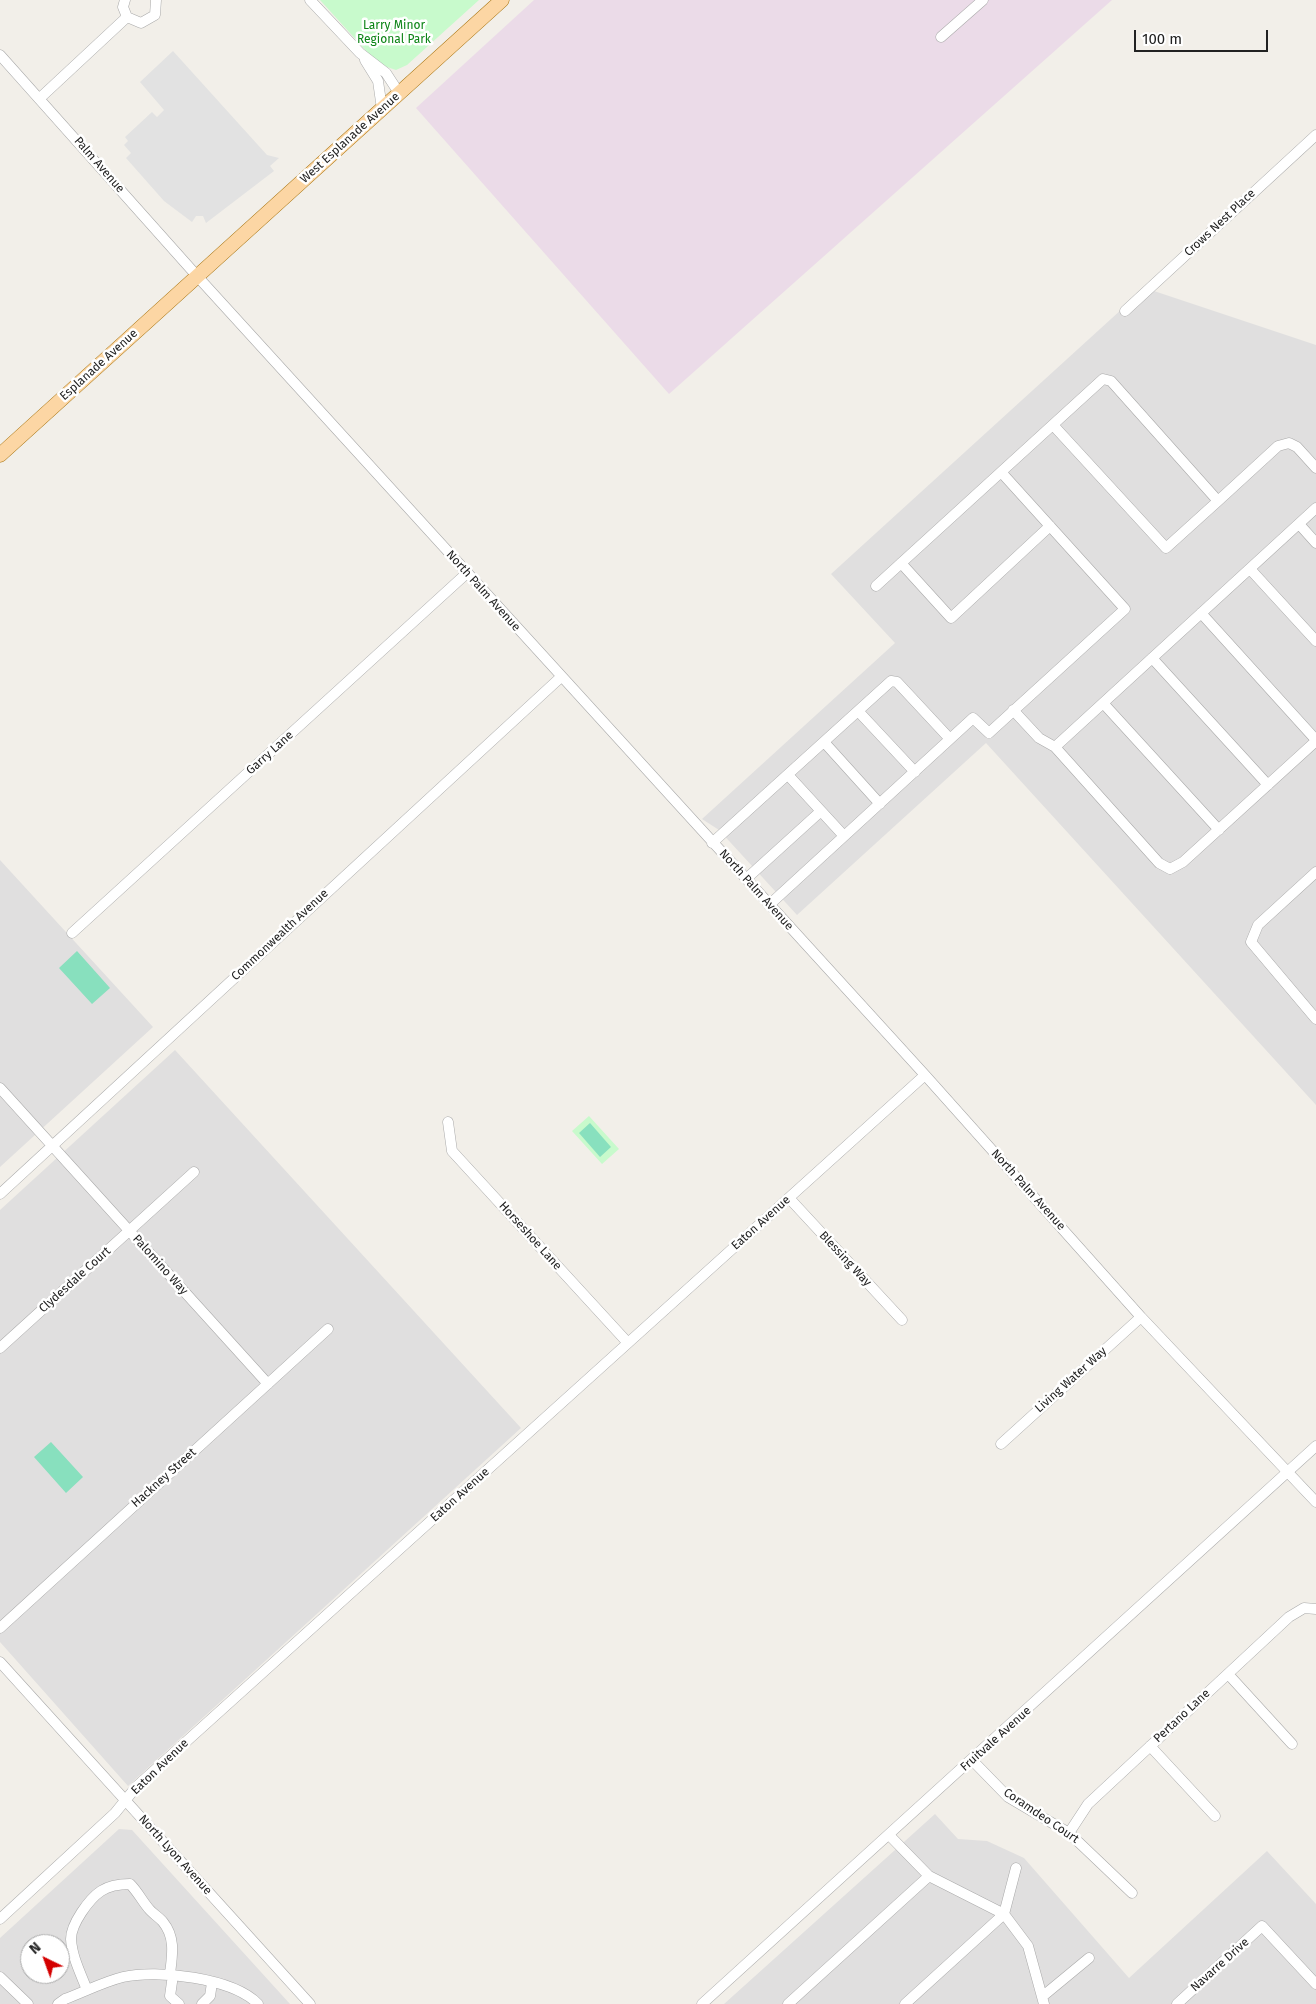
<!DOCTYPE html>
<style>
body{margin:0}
#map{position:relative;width:1316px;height:2004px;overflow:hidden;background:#f2efe9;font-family:"Fira Sans",sans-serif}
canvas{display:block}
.north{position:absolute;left:20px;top:1934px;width:50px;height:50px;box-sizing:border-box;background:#fff;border:1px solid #a7a7a7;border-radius:50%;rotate:318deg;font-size:14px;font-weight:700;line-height:20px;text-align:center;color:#222}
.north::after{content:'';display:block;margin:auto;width:18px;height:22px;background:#d40000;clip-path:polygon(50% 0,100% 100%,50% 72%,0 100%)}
.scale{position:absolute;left:1134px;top:30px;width:134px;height:22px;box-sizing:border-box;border:2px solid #222;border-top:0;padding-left:6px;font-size:15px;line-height:18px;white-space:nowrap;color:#222;-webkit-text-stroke:4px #fff;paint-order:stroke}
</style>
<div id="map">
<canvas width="1316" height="2004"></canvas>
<div class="north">N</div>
<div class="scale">100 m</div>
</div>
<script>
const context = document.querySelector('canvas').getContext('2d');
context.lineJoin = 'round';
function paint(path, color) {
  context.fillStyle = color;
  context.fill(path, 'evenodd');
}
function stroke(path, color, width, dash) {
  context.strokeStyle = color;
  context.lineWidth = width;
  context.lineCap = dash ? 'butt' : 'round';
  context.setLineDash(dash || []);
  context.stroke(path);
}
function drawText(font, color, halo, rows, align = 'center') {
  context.font = font + ' "Fira Sans",sans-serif';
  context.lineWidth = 5;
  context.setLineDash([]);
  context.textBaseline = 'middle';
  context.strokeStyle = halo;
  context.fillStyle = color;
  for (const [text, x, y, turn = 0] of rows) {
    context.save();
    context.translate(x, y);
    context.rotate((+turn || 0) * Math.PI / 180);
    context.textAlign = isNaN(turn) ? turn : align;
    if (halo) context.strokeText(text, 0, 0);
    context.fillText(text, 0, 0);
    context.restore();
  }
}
const residential = new Path2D(`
 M1145,288L1316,345V1105L986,743L797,915L719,830L702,819L895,643L831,574Z
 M0,860L153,1027L0,1167Z
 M175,1050L521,1428L128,1786L0,1642V1210Z
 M935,1814L958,1839L987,1841L1024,1858L1129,1978L1267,1851L1316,1904V2004H724Z
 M119,1829L132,1830L290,2004H0V1938ZM30,1944H60V1974H30Z`);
const industrial = new Path2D(`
 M534,0H1112L669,394L416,108Z`);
const park = new Path2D(`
 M320,0H479L407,65L396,70L378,64Z
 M589,1116L619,1149L602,1164L572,1131Z`);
const pitch = new Path2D(`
 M77,951L110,988L92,1004L59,968Z
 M590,1123L611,1147L600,1157L579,1133Z
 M51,1442L83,1477L66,1493L34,1457Z`);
const parking = new Path2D(`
 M173,51L267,155L279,158L270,166L274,171L206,223L203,216H196L192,222L164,201L126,158L131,153L124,145L128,141L125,137L152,112L157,117L164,110L140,82Z`);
const minor = new Path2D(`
 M125,0L123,7L127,17L141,23L155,15L156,0
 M310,0L360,53L386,73L399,93
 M941,37L983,0
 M0,55L197,276L925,1075L1141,1317L1316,1502
 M365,60L378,81L382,109
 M40,98L127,17
 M1125,311L1316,135
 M1053,425L1166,548L1218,501
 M1316,508L1055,747L1159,863L1170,869L1183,862L1316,741
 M1299,524L1316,543
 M901,563L951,618L1050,526
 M1250,569L1316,641
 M876,586L1001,472
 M1201,613L1316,740
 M1152,658L1268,785
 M1103,703L1219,830
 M1013,710L1039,738L1055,747
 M858,711L915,772
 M824,742L880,804
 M788,775L844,836
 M712,843L891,681L897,682L950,739
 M1316,872L1258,925L1251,942L1316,1019
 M746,879L821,811
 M769,905L973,718L989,733L1125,609L1001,472L1103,379L1111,381L1218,501L1278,446L1289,443L1297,447L1316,468
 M72,933L467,573
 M0,1088L268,1384
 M448,1122L452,1151L628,1343
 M0,1194L561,677
 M789,1198L902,1320
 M0,1348L194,1172
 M1001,1444L1141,1317
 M0,1628L328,1329
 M0,1662L310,2004
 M1228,1674L1292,1744
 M1150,1746L1215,1816
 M972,1760L1008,1797L1069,1833L1132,1893
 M1069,1833L1088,1804L1289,1617L1304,1608L1316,1609
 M889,1835L929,1876L1004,1914L1028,1946L1044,2004
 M0,1919L115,1813L137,1786L925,1075
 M173,1975L170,1996L179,2004
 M0,1977L28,2004
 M87,1990C81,1974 72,1957 71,1939C71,1924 89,1899 101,1891C110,1885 120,1884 130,1884C138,1892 142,1901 149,1909C153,1914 159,1917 163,1922C176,1938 172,1956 170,1974
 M1043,1996L1089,1958
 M58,2004L65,1999C84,1992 103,1982 123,1977C157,1969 233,1978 258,2004
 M202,2004L210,1996L212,1983
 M702,2004L1316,1446
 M788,2004L929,1876
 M905,2004L1004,1914L1016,1868
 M1177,2004L1262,1926L1316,1984`);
const major = new Path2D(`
 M0,455L502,0`);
const parkNames = [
 ["Larry Minor",394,26],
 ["Regional Park",394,40]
];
const streetNames = [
 ["West Esplanade Avenue",350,138,-42],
 ["Palm Avenue",99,165,49],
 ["Crows Nest Place",1220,223,-43],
 ["Esplanade Avenue",99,365,-42],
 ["North Palm Avenue",483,591,48],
 ["Garry Lane",270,753,-42],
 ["North Palm Avenue",756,890,48],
 ["Commonwealth Avenue",280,935,-43],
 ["North Palm Avenue",1028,1190,48],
 ["Eaton Avenue",761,1223,-42],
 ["Horseshoe Lane",530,1236,48],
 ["Blessing Way",845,1259,47],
 ["Palomino Way",160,1265,48],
 ["Clydesdale Court",75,1280,-42],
 ["Living Water Way",1071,1380,-42],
 ["Hackney Street",164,1478,-42],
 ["Eaton Avenue",460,1495,-42],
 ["Pertano Lane",1182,1716,-43],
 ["Fruitvale Avenue",996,1739,-42],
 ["Eaton Avenue",160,1767,-44],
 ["Coramdeo Court",1041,1816,34],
 ["North Lyon Avenue",175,1855,48],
 ["Navarre Drive",1220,1965,-42]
];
paint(residential, '#e0dfdf');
paint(industrial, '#ebdbe8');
paint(park, '#c8facc');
paint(pitch, '#88e0be');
paint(parking, '#e2e2e2');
stroke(minor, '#a9a9a9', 11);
stroke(major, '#a06b00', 15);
stroke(minor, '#fff', 10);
stroke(major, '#fcd6a4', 14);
drawText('12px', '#0c8416', '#fff', parkNames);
drawText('12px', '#222', '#fff', streetNames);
</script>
